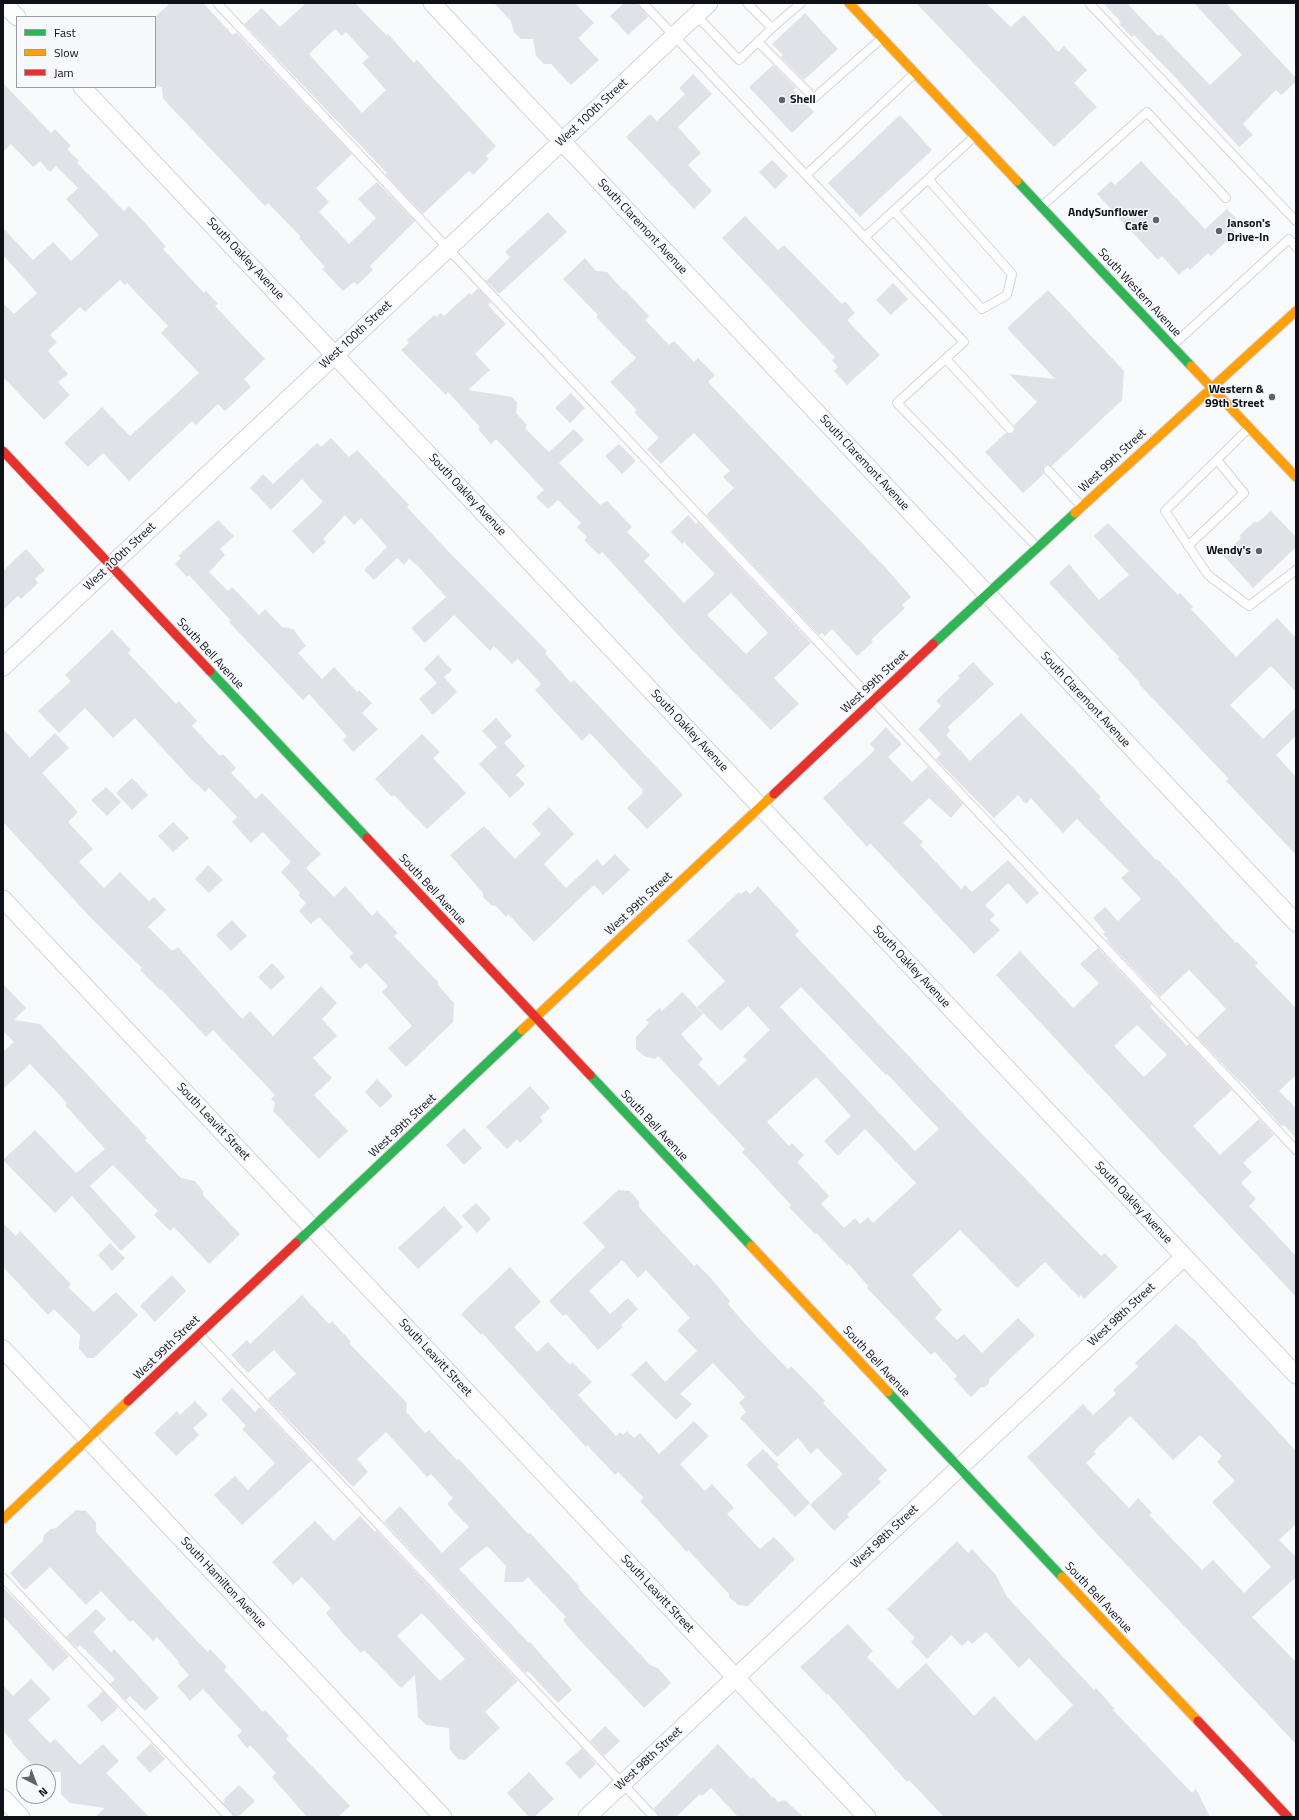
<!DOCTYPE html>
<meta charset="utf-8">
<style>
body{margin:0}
#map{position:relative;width:1299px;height:1820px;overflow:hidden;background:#f9fafc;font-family:"Titillium Web",sans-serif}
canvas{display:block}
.frame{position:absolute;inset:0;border:4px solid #0f1118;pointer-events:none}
.legend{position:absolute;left:16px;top:16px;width:140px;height:72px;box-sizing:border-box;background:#f8f9fd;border:1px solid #9b9ca1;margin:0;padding:5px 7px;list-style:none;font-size:12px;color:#0f1118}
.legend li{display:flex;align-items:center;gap:8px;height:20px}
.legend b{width:20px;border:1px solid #9b9ca1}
.north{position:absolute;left:16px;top:1764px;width:40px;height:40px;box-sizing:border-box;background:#f8f9fd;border:1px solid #9b9ca1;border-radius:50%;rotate:138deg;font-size:11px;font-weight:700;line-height:16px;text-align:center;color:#0f1118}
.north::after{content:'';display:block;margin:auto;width:14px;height:18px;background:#616368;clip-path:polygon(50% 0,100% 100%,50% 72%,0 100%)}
</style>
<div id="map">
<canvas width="1299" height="1820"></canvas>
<div class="frame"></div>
<ul class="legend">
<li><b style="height:5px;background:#30b455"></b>Fast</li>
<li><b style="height:5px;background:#ff9f0a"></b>Slow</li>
<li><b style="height:5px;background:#e5322d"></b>Jam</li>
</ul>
<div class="north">N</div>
</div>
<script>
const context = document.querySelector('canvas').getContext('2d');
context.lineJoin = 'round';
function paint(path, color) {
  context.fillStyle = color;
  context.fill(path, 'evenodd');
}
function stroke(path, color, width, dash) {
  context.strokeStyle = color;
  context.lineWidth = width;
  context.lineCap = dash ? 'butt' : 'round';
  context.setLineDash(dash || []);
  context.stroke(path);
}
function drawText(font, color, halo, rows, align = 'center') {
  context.font = font + ' "Titillium Web",sans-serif';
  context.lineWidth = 3;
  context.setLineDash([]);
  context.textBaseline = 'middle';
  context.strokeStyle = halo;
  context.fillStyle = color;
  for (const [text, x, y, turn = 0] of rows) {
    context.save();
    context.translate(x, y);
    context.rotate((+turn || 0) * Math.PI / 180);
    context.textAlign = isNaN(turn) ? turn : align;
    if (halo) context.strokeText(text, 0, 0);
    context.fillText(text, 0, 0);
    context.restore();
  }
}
const building = new Path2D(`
 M170,3H203L233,35L236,32L352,154L316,188L329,202L319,212L349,244L376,218L358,199L377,182L415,221L370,266L373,270L357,285L354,282L343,291L322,269L325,267L299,238L301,237L268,203L265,206L168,104L163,98L162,87L155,86V17Z
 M306,3H355L386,35L388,34L414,63L417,60L496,146L486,156L489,159L473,175L469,171L423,214L385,174L387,173L244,24L262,8L280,27ZM335,29L342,36L346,32L369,57L362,63L386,90L362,113L309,54Z
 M494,3H575L594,23L578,38L599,60L571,85L551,64H544L536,56L533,39H521L514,32L511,21Z
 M624,3H638L648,17L628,35L610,16Z
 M916,3H986L1011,27L1024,15L1058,52L1064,46L1087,70L1074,83L1097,107L1054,147Z
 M1103,3H1127L1158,36L1161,34L1210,85L1242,55L1194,3H1226L1296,78V82L1281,95L1276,90L1243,124L1253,135L1239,147L1172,74L1134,35L1132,37L1119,24L1121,22Z
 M805,13L838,49L804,80L781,57L783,55L772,44Z
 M773,65L796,88L793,90L814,112L792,133L749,87Z
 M693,74L712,94L678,127L701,153L688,165L712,191L694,209L626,137L650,114L657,121L685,94L679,88Z
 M3,83L51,133L55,129L71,146L67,149L79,161L77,163L124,211L129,206L146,224L166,247L163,249L204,293L206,291L218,304L215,306L265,359L244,379L251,387L225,411L218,404L196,425L192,421L129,481L103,453L88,467L64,443L102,407L130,436L199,373L161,333L168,326L127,283L125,285L120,280L85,312L80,307L50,335L57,342L48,351L68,374L58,382L70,395L44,420L3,377V303L14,314L37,293L3,255V228L33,260L53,242L71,261L99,235L66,199L78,188L56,166L50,172L40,161L33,167L11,144L3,152Z
 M900,115L932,150L860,217L828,183Z
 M772,160L788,176L775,189L759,172Z
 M1141,161L1205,229L1227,209L1241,224L1233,230L1236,232L1211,256L1208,253L1190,270L1188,267L1179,275L1162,256L1158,260L1097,194L1111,181L1115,185Z
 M548,212L567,232L499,294L486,281L510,257L505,252Z
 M745,216L778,250L784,245L842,304L845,301L855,313L847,320L880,355L847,385L834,371L838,367L832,360L835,357L722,238Z
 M585,258L596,271L607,272L624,291L625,290L649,316L645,320L669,345L674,341L694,362L698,358L715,375L708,382L885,567L911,597L902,605L905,608L871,640L873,642L857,656L832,629L825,636L822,633L819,635L706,515L734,488L723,477L730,471L694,433L661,464L647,449L659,438L634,412L637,410L610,382L636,358L596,317L598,315L563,279Z
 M893,283L908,299L891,315L876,300Z
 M478,288L491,302L488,305L506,324L475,354L490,370L468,390L512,397L517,402L516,413L527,425L525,428L549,452L574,429L584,440L559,463L600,505L607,501L632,527L627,532L650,555L644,561L684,603L715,574L684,542L682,544L671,532L688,515L696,524L698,522L811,643L774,678L799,704L771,730L691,649L602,552L599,555L584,540L587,537L577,527L581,523L558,500L548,509L536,497L544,490L496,439L491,444L478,429L480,427L448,392L446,395L401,350L409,343L407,340L434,315L436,317L441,313L444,316L469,293L471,295ZM731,593L768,633L746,654L707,615Z
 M1048,290L1124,371L1122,400L1052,466L1047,465L1044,466V474L1023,493L985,452L1006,433L1011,434L1014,433L1015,428L1014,425L1037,402L1009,374L1055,379L1007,328Z
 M571,393L585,408L570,423L555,408Z
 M331,438L349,457L357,450L409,505L407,507L448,551L547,651L545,653L571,683L574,680L683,795L647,829L627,808L643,793L642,791L643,790L590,733L582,741L535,690L541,684L518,659L512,664L494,646L490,651L454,615L425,643L411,628L446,597L418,566L409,559L404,565L397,558L374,580L364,570L387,547L361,518L354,525L345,515L323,539L326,542L313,554L292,531L323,502L302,479L271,510L250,488L263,474L273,484L317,443L321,447Z
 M619,444L636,461L622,474L605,456Z
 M1271,511L1296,537V547L1253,588L1223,555L1241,538L1239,536L1255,521L1257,523Z
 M218,520L234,536L220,549L225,555L209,572L228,591L232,587L259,615L265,609L282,627L293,629L306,646L298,653L322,679L334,667L357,692L359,690L372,703L362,713L378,729L353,752L343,740L347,736L309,694L303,700L229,622L231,621L189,575L187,577L175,564L181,558L178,556Z
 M1108,523L1178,595L1180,593L1193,607L1191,609L1236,657L1277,618L1296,638V692L1271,666L1230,705L1263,739L1296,707V736L1276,755L1296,777V855L1226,781L1229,779L1139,684L1140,683L1118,659L1119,657L1049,583L1069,564L1099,600L1129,575L1094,536Z
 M26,549L45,570L35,579L38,583L21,599L18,596L3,610V571Z
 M112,630L131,650L128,653L176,704L179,701L197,721L192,726L220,756L223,754L236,768L231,773L256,799L262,793L321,854L306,868L334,897L345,886L372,916L377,911L398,933L394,936L439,983L437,984L454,1003L453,1022L406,1067L388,1048L412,1026L382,992L388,986L366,963L360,969L349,957L353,953L319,917L311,924L299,911L306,903L298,895L300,893L281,872L291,862L263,832L251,843L232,822L237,817L209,788L205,792L189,777L135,718L113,738L85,708L59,733L38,711L71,681L65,675Z
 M438,655L452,670L444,677L457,692L433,715L419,699L437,683L424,669Z
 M973,662L994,684L948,727L950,731L946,735L970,761L1021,713L1067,761L1101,797L1099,799L1156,860L1157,859L1173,875L1236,943L1237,942L1258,963L1255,966L1296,1008V1075L1279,1091L1296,1108V1138L1284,1125L1282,1127L1241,1081L1240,1082L1197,1037L1226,1009L1195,976L1189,970L1160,997L1106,940L1108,939L1103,934L1105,932L1093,918L1105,907L1118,921L1141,899L1121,878L1129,871L1077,819L1063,833L1031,798L1026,804L1018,795L994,818L936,759L941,754L918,729L941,706L936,701L960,678L958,676Z
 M496,718L512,736L504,743L525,766L516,775L525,784L510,798L479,764L497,747L482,731Z
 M886,727L902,744L888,757L912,782L928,767L963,804L951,818L929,798L903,823L923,842L920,845L961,889L965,885L972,892L1008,860L1039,893L1027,904L1008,883L985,905L995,915L990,920L1000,930L974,954L870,843L867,847L823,798L875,750L870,744Z
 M3,729L30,758L55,733L69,748L42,773L78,812L68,822L93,849L79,862L104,888L120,872L149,901L154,897L166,910L148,927L172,951L178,947L242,1019L250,1011L273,1036L321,986L337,1003L322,1019L337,1036L313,1058L332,1078L314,1095L348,1131L319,1159L273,1111L275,1103L271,1099L275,1095L237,1055L213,1030L206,1037L161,989L160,990L140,970L142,968L91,918L3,822Z
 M422,734L440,752L433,758L466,793L427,829L394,795L392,797L375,779Z
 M132,778L148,795L132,810L116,793Z
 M106,787L121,802L107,816L91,800Z
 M549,807L574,834L544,864L566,888L597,859L603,866L615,854L630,870L603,895L594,885L534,942L508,914L506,917L496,906L491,905L483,897V893L450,855L484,826L515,859L541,834L532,824Z
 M173,822L189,838L173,852L158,836Z
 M208,865L223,880L209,893L195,879Z
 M758,886L799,931L795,935L982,1134L1101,1256L1105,1253L1118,1267L1084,1299L1081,1295L1079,1297L1045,1262L1017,1288L960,1230L912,1275L942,1310L935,1318L957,1340L964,1334L982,1353L1018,1318L1035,1335L989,1379V1383L985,1387H981L971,1397L954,1379L957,1376L935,1352L931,1355L867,1288L868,1286L849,1264L847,1265L816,1233L815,1234L789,1207L791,1205L742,1152L745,1149L658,1056L655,1059L644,1056L636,1049V1037L649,1023L646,1020L660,1008L662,1011L682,992L703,1014L681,1034L703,1059L698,1064L719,1086L747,1060L743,1056L770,1030L748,1006L721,1031L697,1007L725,981L687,941L739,892L741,894L746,890L750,894ZM801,987L886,1075L887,1074L939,1129L915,1151L780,1007ZM816,1077L851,1116L824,1141L838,1156L865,1129L916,1183L873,1223L868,1217L860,1224L855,1218L844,1228L821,1204L829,1196L797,1162L804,1155L792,1143L789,1146L767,1122Z
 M232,920L247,936L231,951L216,935Z
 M1098,948L1152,1005L1150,1007L1187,1046L1189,1044L1232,1090L1193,1126L1220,1155L1259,1119L1274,1135L1243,1163L1252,1172L1241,1183L1256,1199L1249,1206L1296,1256V1297L996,975L1020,951L1073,1008L1099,983L1080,964ZM1137,1025L1167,1055L1144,1077L1114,1046Z
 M272,963L285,977L271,990L258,977Z
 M3,984L26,1008L14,1020L40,1024L147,1138L145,1140L181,1178L195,1181L203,1191V1195L240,1234L209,1264L174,1227L170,1231L154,1215L158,1211L113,1165L90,1186L136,1237L121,1251L72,1196L55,1213L3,1160L35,1130L76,1173L105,1149L65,1105L67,1103L30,1064L3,1089V1052L14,1042L3,1031Z
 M377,1079L393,1096L380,1108L365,1092Z
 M530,1086L550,1108L540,1117L543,1121L520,1143L517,1139L507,1149L486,1127Z
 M464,1128L482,1148L464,1165L446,1145Z
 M618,1190L630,1191L639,1202V1207L694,1266L697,1264L708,1275L730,1301L728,1304L754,1334L788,1369L791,1366L806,1381L825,1401L823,1403L887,1470L878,1479L881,1482L847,1514L849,1517L834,1531L810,1505L843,1474L817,1448L811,1454L798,1438L777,1457L740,1418L746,1412L739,1403L745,1397L713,1363L680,1394L692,1404L676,1420L631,1375L646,1361L665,1382L697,1351L677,1330L690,1318L646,1270L638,1278L622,1260L589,1291L610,1314L628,1298L638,1309L621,1325L623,1327L598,1350L566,1314L563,1316L549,1301L605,1247L583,1223Z
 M476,1203L491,1219L477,1233L462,1216Z
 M444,1206L463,1227L418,1269L398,1248Z
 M3,1223L16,1236L20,1231L71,1284L68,1287L94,1312L116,1292L138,1315L94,1358H87L79,1349L80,1335L54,1309L48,1315L3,1267Z
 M110,1243L125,1258L112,1271L98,1255Z
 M510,1267L541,1302L514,1327L537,1352L548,1342L570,1365L572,1362L592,1382L578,1395L616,1436L620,1432L623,1435L627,1431L634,1438L640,1433L659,1454L694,1421L709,1436L680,1464L705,1491L712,1484L734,1508L727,1514L760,1549L774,1537L795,1559L748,1606L738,1605L729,1597V1594L688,1550L687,1552L640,1501L644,1498L618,1472L615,1475L587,1445L586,1447L482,1333L481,1335L461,1314Z
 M172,1275L186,1291L155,1322L140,1306Z
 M302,1295L329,1324L332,1321L351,1342L349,1343L407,1403L406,1412L425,1433L429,1430L457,1460L459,1459L528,1534L530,1533L580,1587L578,1588L650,1665L658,1668L671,1683L644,1708L576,1636L563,1620L566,1617L528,1577L523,1582H504L506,1566L487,1546L459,1569L529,1643L530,1642L572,1690L558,1703L528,1671L526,1673L384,1522L400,1506L442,1553L469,1527L447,1504L453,1498L431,1474L427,1477L386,1432L357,1459L368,1472L353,1487L268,1399L296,1374L274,1350L248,1373L231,1355L247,1340L250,1344Z
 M1176,1324L1198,1343L1197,1344L1296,1451V1524L1279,1540L1296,1557V1577L1252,1617L1296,1662V1744L1099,1536L1027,1457L1083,1404L1093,1415L1116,1394L1113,1390L1138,1367L1135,1363ZM1130,1416L1173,1460L1200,1435L1222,1456L1217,1462L1235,1481L1212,1502L1271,1567L1244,1593L1213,1560L1202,1570L1149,1515L1152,1513L1138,1498L1129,1508L1086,1463L1096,1454L1094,1451Z
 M232,1388L255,1412L260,1407L311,1461L242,1525L214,1495L235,1476L248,1490L275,1463L242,1429L246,1426L221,1399Z
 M195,1401L208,1415L193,1428L199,1435L176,1456L154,1433L177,1411L180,1415Z
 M763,1449L779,1465L777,1467L810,1503L795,1517L746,1465Z
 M76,1510L86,1511L96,1522V1532L196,1640L208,1652L210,1649L227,1667L224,1670L263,1712L265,1710L289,1736L286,1739L350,1806L338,1817H307L272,1777L276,1773L250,1745L247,1748L237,1736L242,1731L203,1689L190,1701L177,1686L189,1675L178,1663L179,1662L157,1637L153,1641L133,1620L130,1622L101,1591L86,1605L50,1567L25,1590L10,1573L43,1541L44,1535L51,1529L56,1528Z
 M360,1516L375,1532L376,1530L518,1681L485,1712L500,1728L465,1760L458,1759L450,1750L449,1728L426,1725L418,1717L415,1675L401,1688L364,1650L361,1653L344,1635L326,1613L331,1608L302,1577L293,1585L272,1562L315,1521L334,1541ZM422,1613L465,1659L440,1681L397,1636Z
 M957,1541L968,1553L972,1549L996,1575L1007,1597L1094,1690L1096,1688L1115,1709L1113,1710L1192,1793L1196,1789L1210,1817H944L909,1780L907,1782L828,1694L827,1695L800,1667L848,1624L873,1651L867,1657L898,1689L926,1663L974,1716L994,1696L1036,1741L1073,1705L1029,1658L1019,1668L986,1632L972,1644L968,1640L962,1646L951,1635L927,1659L911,1642L915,1638L887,1609Z
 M3,1587L69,1656L53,1671L3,1616Z
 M96,1609L106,1619L93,1632L111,1652L114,1649L159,1698L145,1711L130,1696L126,1700L110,1684L115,1679L80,1645L77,1648L66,1637Z
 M31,1679L51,1699L28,1720L50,1743L55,1739L80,1765L103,1744L119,1761L106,1773L149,1817H95L105,1808L70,1803L61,1794V1772H39L12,1743L13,1742L3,1731V1685L13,1696Z
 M103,1691L118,1708L102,1722L87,1706Z
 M605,1726L620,1741L604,1756L590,1741Z
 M151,1743L165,1759L150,1773L136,1758Z
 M718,1744L751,1779L753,1777L773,1798L774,1797L778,1802L785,1800L803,1817H738L711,1788L702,1796L700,1794L676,1817H659L654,1808Z
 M582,1748L596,1764L580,1779L565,1763Z
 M529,1772L554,1799L534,1817H529L507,1793Z
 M239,1785L255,1801L238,1817H234L223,1803L225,1801L224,1799Z`);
const lane = new Path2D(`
 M217,3L1296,1150
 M643,3L964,342L897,403L1036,546
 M747,3L772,28L801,3
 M1089,3L1296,221
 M696,15L739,60L772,28
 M758,42L814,98L881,39
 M806,175L915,73
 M1042,206L1147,112L1226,198
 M894,211L982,309L1007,295L1012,274L928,179
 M865,237L975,136
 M1173,345L1289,239L1296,247
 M946,359L1010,429
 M1249,428L1165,511L1208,575L1249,606L1296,570
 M1048,470L1081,506
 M1188,546L1244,493L1217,460
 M200,1335L654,1817
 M3,1578L229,1817`);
const street = new Path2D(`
 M3,3L17,17
 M432,3L1296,923
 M82,87L1296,1375
 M3,667L709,3
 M3,899L867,1817
 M3,1349L443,1817
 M3,1798L21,1817
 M587,1817L1184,1257`);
const fast = new Path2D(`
 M1017,181L1191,366
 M933,644L1075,513
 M210,671L367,838
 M590,1075L751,1246
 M296,1243L522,1030
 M888,1392L1062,1577`);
const slow = new Path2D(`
 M849,3L1017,181
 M1191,366L1296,477
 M1075,513L1296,311
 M522,1030L774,794
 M751,1246L888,1392
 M3,1519L128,1401
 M1062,1577L1198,1721`);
const jam = new Path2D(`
 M3,451L210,671
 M774,794L933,644
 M367,838L590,1075
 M128,1401L296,1243
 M1198,1721L1288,1817`);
const markers = [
 [782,100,4,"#616368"],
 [1156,220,4,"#616368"],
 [1219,231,4,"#616368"],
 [1272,397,4,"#616368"],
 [1259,551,4,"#616368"]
];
const poiNames = [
 ["Shell",790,100,"left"],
 ["AndySunflower",1148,213],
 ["Café",1148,227],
 ["Janson's",1227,224,"left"],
 ["Drive-In",1227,238,"left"],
 ["Western &",1264,390],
 ["99th Street",1264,404],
 ["Wendy's",1251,551]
];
const streetNames = [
 ["West 100th Street",592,113,-43],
 ["South Claremont Avenue",642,227,47],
 ["South Oakley Avenue",245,259,47],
 ["South Western Avenue",1139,293,47],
 ["West 100th Street",356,335,-43],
 ["West 99th Street",1113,461,-43],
 ["South Claremont Avenue",864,463,47],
 ["South Oakley Avenue",467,495,47],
 ["West 100th Street",120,557,-43],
 ["South Bell Avenue",210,654,47],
 ["West 99th Street",875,682,-43],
 ["South Claremont Avenue",1085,700,47],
 ["South Oakley Avenue",689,731,47],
 ["South Bell Avenue",432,890,47],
 ["West 99th Street",639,904,-43],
 ["South Oakley Avenue",911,967,47],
 ["South Leavitt Street",213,1122,47],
 ["West 99th Street",403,1126,-43],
 ["South Bell Avenue",654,1126,47],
 ["South Oakley Avenue",1133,1203,47],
 ["West 98th Street",1122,1315,-43],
 ["West 99th Street",167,1348,-44],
 ["South Leavitt Street",435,1358,47],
 ["South Bell Avenue",876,1362,47],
 ["West 98th Street",885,1537,-43],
 ["South Hamilton Avenue",223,1583,47],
 ["South Leavitt Street",657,1594,47],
 ["South Bell Avenue",1098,1598,47],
 ["West 98th Street",649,1759,-43]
];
paint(building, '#e0e2e7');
stroke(lane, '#d3d5d9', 10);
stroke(street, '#d3d5d9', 19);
stroke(fast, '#d3d5d9', 11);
stroke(slow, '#d3d5d9', 11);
stroke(jam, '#d3d5d9', 11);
stroke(lane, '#fefeff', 8);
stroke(street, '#fefeff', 17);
stroke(fast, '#30b455', 9);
stroke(slow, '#ff9f0a', 9);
stroke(jam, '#e5322d', 9);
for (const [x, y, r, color] of markers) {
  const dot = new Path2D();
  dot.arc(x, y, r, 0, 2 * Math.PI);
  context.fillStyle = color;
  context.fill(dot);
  stroke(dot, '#f8f9fd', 1.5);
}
drawText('bold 12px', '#0f1118', '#f8f9fd', poiNames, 'right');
drawText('12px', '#0f1118', '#f8f9fd', streetNames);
</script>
